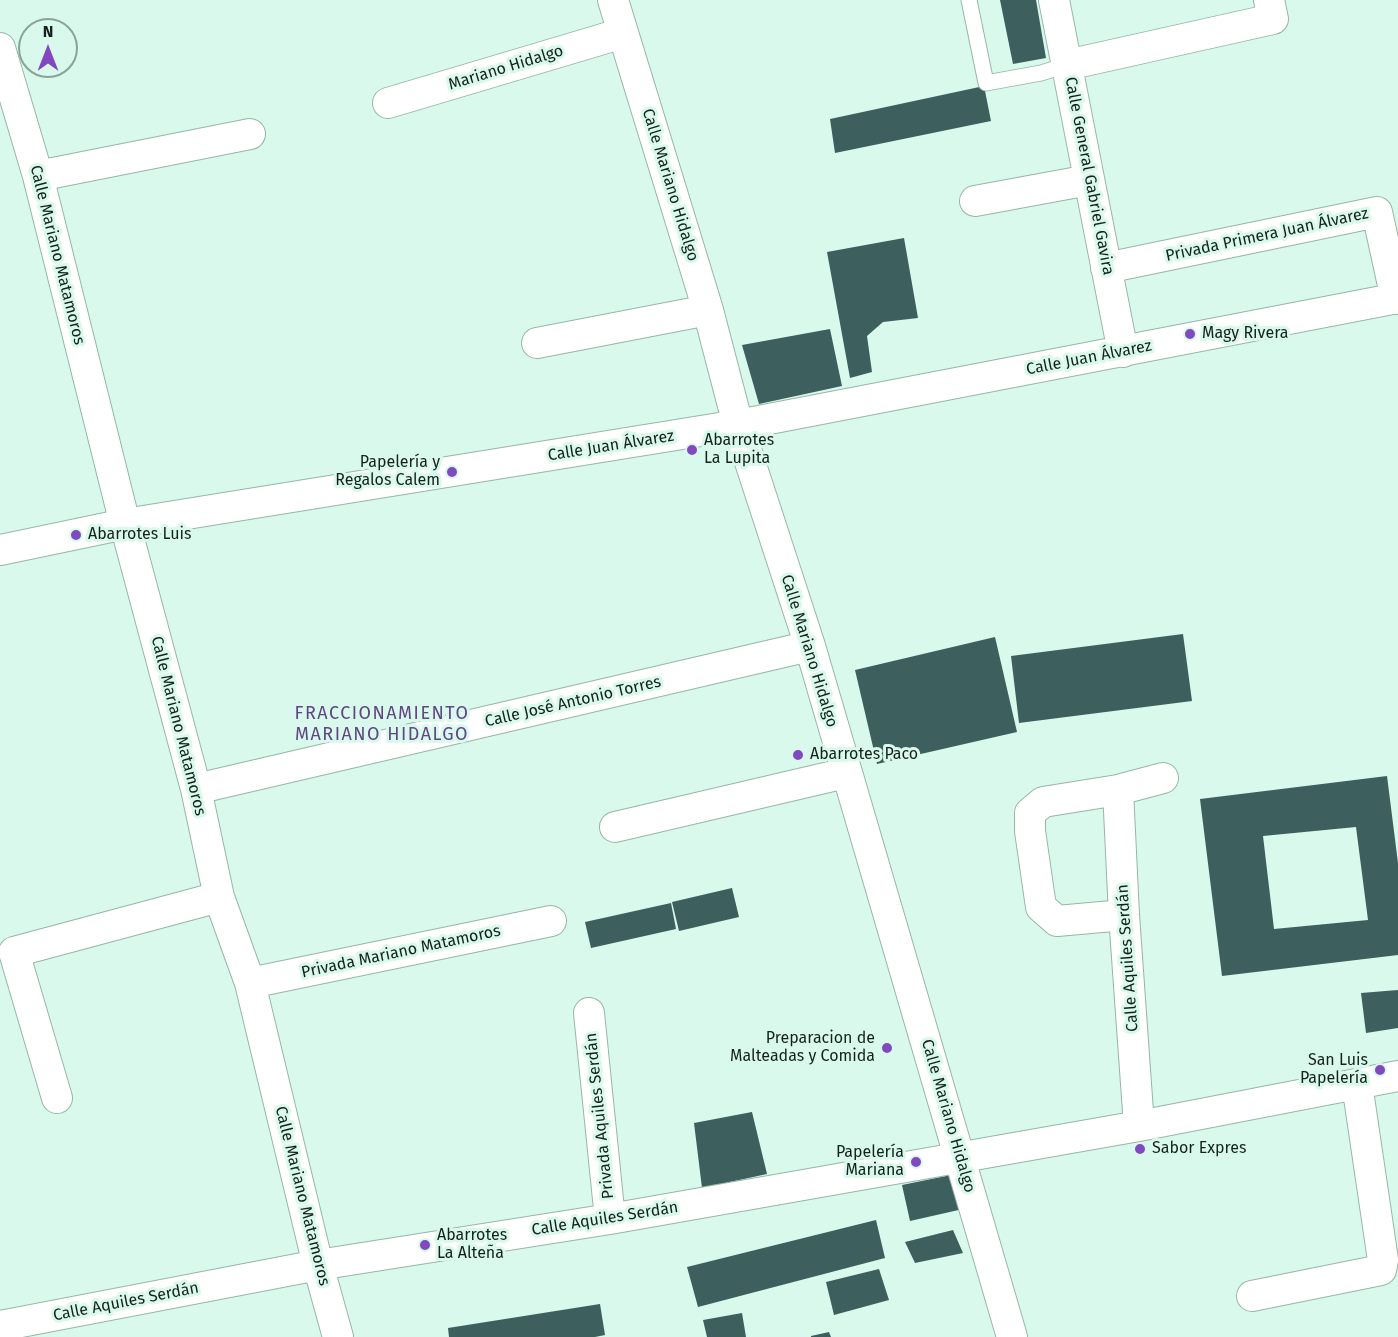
<!DOCTYPE html>
<meta charset="utf-8">
<style>
body{margin:0}
#map{position:relative;width:1398px;height:1337px;overflow:hidden;background:#d8f9eb;font-family:"Fira Sans",sans-serif}
canvas{display:block}
.north{position:absolute;left:18px;top:18px;width:60px;height:60px;box-sizing:border-box;background:#d8f9eb;border:2px solid #8aa399;border-radius:50%;rotate:0deg;font-size:16px;font-weight:700;line-height:24px;text-align:center;color:#15211d}
.north::after{content:'';display:block;margin:auto;width:21px;height:27px;background:#8149c0;clip-path:polygon(50% 0,100% 100%,50% 72%,0 100%)}
</style>
<div id="map">
<canvas width="1398" height="1337"></canvas>
<div class="north">N</div>
</div>
<script>
const context = document.querySelector('canvas').getContext('2d');
context.lineJoin = 'round';
function paint(path, color) {
  context.fillStyle = color;
  context.fill(path, 'evenodd');
}
function stroke(path, color, width, dash) {
  context.strokeStyle = color;
  context.lineWidth = width;
  context.lineCap = dash ? 'butt' : 'round';
  context.setLineDash(dash || []);
  context.stroke(path);
}
function drawText(font, color, halo, rows, align = 'center') {
  context.font = font + ' "Fira Sans",sans-serif';
  context.lineWidth = 6;
  context.setLineDash([]);
  context.textBaseline = 'middle';
  context.strokeStyle = halo;
  context.fillStyle = color;
  for (const [text, x, y, turn = 0] of rows) {
    context.save();
    context.translate(x, y);
    context.rotate((+turn || 0) * Math.PI / 180);
    context.textAlign = isNaN(turn) ? turn : align;
    if (halo) context.strokeText(text, 0, 0);
    context.fillText(text, 0, 0);
    context.restore();
  }
}
const building = new Path2D(`
 M1000,0H1036L1046,58L1013,64Z
 M984,86L991,121L835,153L830,119Z
 M904,238L918,318L883,322L867,336L872,372L850,378L827,252Z
 M830,329L842,386L759,404L742,345Z
 M1183,634L1192,701L1019,723L1011,656Z
 M995,637L1017,732L877,764L855,670Z
 M1387,776L1398,863V955L1222,976L1200,799ZM1356,827L1368,920L1274,929L1263,836Z
 M732,888L739,917L679,931L672,902Z
 M671,903L676,929L591,948L585,922Z
 M1398,990V1028L1366,1033L1361,993Z
 M752,1112L767,1174L702,1188L694,1123Z
 M956,1174L963,1209L910,1221L902,1185Z
 M876,1220L885,1258L698,1307L687,1267Z
 M953,1230L963,1253L915,1263L905,1242Z
 M879,1269L889,1300L834,1315L826,1282Z
 M600,1304L605,1335L595,1337H449L448,1328Z
 M742,1313L746,1337H707L703,1320Z
 M829,1332L831,1337H811V1336Z`);
const lane = new Path2D(`
 M969,0L986,83L1041,73L1067,65`);
const street = new Path2D(`
 M613,0L708,310L738,425L810,646L1012,1337
 M1054,0L1123,352
 M0,48L38,176L125,524L196,789L219,897L250,983L318,1265L338,1337
 M1067,65L1273,19L1269,0
 M388,103L623,33
 M38,176L250,134
 M975,201L1089,180
 M1106,268L1377,212L1396,299
 M537,343L708,310
 M0,550L125,524L738,425L1398,298
 M196,789L810,646
 M1118,790L1124,915L1139,1126
 M615,827L846,773
 M1124,915L1057,921L1041,907L1030,831V813L1043,802L1118,790L1163,778
 M250,983L551,921
 M589,1013L610,1219
 M57,1098L14,952L219,897
 M1252,1296L1381,1270L1383,1260L1357,1084
 M0,1326L318,1265L610,1219L1139,1126L1398,1076`);
const markers = [
 [1190,334,6,"#8149c0"],
 [692,450,6,"#8149c0"],
 [452,472,6,"#8149c0"],
 [76,535,6,"#8149c0"],
 [798,755,6,"#8149c0"],
 [887,1048,6,"#8149c0"],
 [1380,1070,6,"#8149c0"],
 [1140,1149,6,"#8149c0"],
 [916,1162,6,"#8149c0"],
 [425,1245,6,"#8149c0"]
];
const streetNames = [
 ["Mariano Hidalgo",506,68,-17],
 ["Calle General Gabriel Gavira",1089,176,79],
 ["Calle Mariano Hidalgo",670,185,73],
 ["Privada Primera Juan Álvarez",1267,235,-12],
 ["Calle Mariano Matamoros",57,255,76],
 ["Calle Juan Álvarez",1089,358,-11],
 ["Calle Juan Álvarez",611,446,-9],
 ["Calle Mariano Hidalgo",809,651,73],
 ["Calle José Antonio Torres",573,702,-13],
 ["Calle Mariano Matamoros",178,726,76],
 ["Privada Mariano Matamoros",401,952,-12],
 ["Calle Aquiles Serdán",1128,958,-94],
 ["Privada Aquiles Serdán",600,1116,-96],
 ["Calle Mariano Hidalgo",948,1116,74],
 ["Calle Mariano Matamoros",302,1196,76],
 ["Calle Aquiles Serdán",605,1219,-9],
 ["Calle Aquiles Serdán",126,1302,-11]
];
const poiNames = [
 ["Magy Rivera",1202,334],
 ["Abarrotes",704,441],
 ["La Lupita",704,459],
 ["Papelería y",440,463,"right"],
 ["Regalos Calem",440,481,"right"],
 ["Abarrotes Luis",88,535],
 ["Abarrotes Paco",810,755],
 ["Preparacion de",875,1039,"right"],
 ["Malteadas y Comida",875,1057,"right"],
 ["San Luis",1368,1061,"right"],
 ["Papelería",1368,1079,"right"],
 ["Sabor Expres",1152,1149],
 ["Papelería",904,1153,"right"],
 ["Mariana",904,1171,"right"],
 ["Abarrotes",437,1236],
 ["La Alteña",437,1254]
];
const neighbourhoodNames = [
 ["FRACCIONAMIENTO",382,714],
 ["MARIANO HIDALGO",382,735]
];
paint(building, '#3d5f5e');
stroke(lane, '#97b6a9', 17);
stroke(street, '#97b6a9', 32);
stroke(lane, '#fff', 15);
stroke(street, '#fff', 30);
for (const [x, y, r, color] of markers) {
  const dot = new Path2D();
  dot.arc(x, y, r, 0, 2 * Math.PI);
  context.fillStyle = color;
  context.fill(dot);
  stroke(dot, '#d8f9eb', 2);
}
drawText('16px', '#15211d', '#d8f9eb', streetNames);
drawText('16px', '#15211d', '#d8f9eb', poiNames, 'left');
context.letterSpacing = '1.5px';
drawText('18px', '#604682', '#d8f9eb', neighbourhoodNames);
context.letterSpacing = '0px';
</script>
